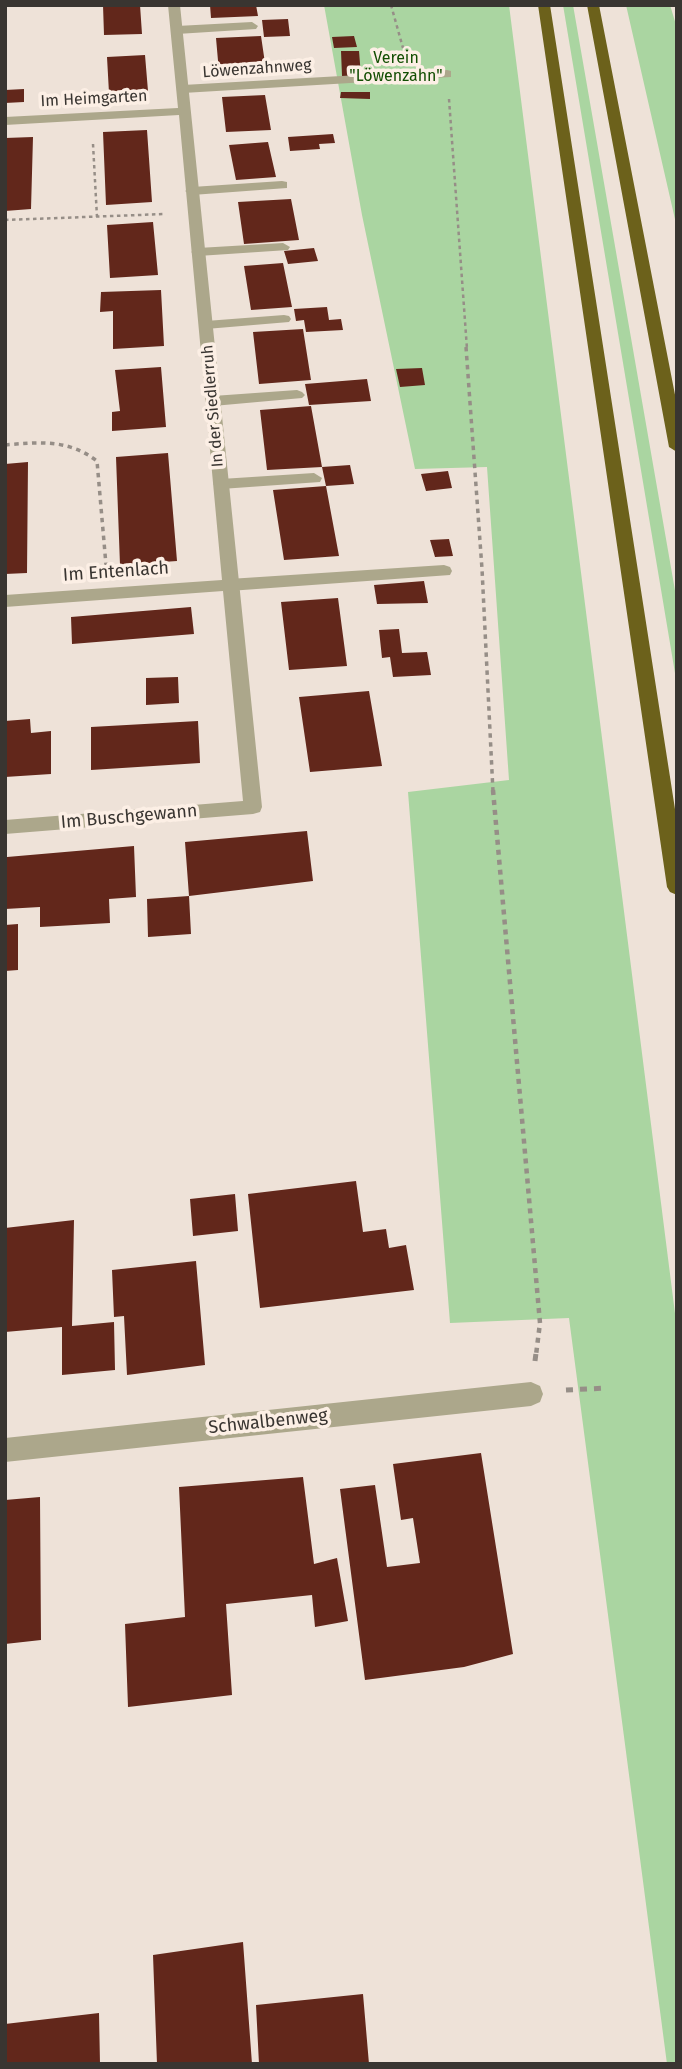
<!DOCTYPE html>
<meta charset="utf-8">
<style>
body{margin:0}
#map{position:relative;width:682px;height:2069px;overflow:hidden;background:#eee2d8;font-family:"Fira Sans",sans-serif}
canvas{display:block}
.frame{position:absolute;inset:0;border:7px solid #393531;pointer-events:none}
</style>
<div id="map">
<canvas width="682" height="2069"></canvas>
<div class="frame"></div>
</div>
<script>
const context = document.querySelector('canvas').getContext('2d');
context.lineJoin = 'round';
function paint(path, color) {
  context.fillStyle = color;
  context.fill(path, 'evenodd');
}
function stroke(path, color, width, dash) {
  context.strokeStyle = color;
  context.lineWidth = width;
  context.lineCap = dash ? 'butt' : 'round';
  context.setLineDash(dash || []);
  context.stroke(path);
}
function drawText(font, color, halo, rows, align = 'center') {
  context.font = font + ' "Fira Sans",sans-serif';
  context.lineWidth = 7;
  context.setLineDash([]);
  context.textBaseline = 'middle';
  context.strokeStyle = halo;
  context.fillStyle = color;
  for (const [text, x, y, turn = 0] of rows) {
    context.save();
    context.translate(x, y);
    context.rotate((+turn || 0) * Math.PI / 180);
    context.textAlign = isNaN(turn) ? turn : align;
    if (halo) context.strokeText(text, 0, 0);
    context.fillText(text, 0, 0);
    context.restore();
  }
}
const green = new Path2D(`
 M324,5H509L677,1329V2064H667L569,1318L450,1323L408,792L509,780L487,467L415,469L362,215Z
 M563,5H573L677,602V685Z
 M626,5H670L677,28V228Z`);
const building = new Path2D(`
 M103,5H140L142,34L104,35Z
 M210,5H256L258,16L211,18Z
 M288,19L290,36L264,37L262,20Z
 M261,36L266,70L219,72L216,38Z
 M354,36L357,47L334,48L332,37Z
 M341,51H359L361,76H342Z
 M145,55L148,91L109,93L107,57Z
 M24,89V102L5,103V90Z
 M341,92H370V99L340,98Z
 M265,95L271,130L226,132L222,97Z
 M147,130L152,202L106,205L103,132Z
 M333,134L335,143L319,144L320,149L290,151L288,137Z
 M33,137L31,209L5,211V138Z
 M268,142L276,177L236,180L229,145Z
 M291,199L299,240L244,244L238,202Z
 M153,222L158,275L110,278L107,225Z
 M314,248L318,261L288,264L284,251Z
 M283,263L292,307L251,310L244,266Z
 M161,290L164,346L113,349V311L100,312L101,292Z
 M327,307L329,320L341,319L343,330L306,332L304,320L296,321L294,309Z
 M303,329L311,380L259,384L253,332Z
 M161,367L166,427L112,431V412L120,411L115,370Z
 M422,368L425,385L400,387L396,369Z
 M367,379L371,401L309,405L305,384Z
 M311,406L322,467L267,470L260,410Z
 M168,453L177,561L120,565L116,457Z
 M28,462L27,573L5,574V464Z
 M350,465L354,484L326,486L322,467Z
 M448,471L452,488L426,491L421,474Z
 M326,486L339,556L284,560L273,490Z
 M449,539L453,556L435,557L430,540Z
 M424,581L428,603L377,604L374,585Z
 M338,598L347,666L289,670L281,602Z
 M191,607L194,634L72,644L71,617Z
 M399,629L402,653L427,652L431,675L393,677L390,657L382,658L379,630Z
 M178,677L179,703L146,705V678Z
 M369,691L382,766L310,772L299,697Z
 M30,719L31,733L51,731V774L5,777V721Z
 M198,721L200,763L91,770V727Z
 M307,831L313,881L189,896L185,842Z
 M134,846L136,897L109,899L110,923L40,927V907L5,909L7,857Z
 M189,896L191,934L148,937L147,899Z
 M18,924V970L5,971V925Z
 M356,1181L363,1232L386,1229L389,1248L406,1245L414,1290L260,1308L248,1194Z
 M235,1194L238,1231L193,1236L190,1199Z
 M74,1220L72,1326L114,1322L115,1370L62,1375V1327L5,1332V1228Z
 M196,1261L205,1365L127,1375L124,1316L114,1317L112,1270Z
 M481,1453L513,1654L464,1667L365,1680L340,1489L375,1485L387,1567L420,1563L413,1518L401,1520L393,1464Z
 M303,1477L314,1564L337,1558L348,1621L315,1627L312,1595L226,1604L232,1695L128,1707L125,1624L185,1617L179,1487Z
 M40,1497L41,1640L5,1644V1500Z
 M243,1942L252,2064H157L153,1955Z
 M363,1994L369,2064H259L256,2005Z
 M99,2013L100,2064H5V2024Z`);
const pathFar3 = new Path2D(`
 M391,5L403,48
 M449,99L467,349
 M93,144L97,217
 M5,220L165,214`);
const pathFar2 = new Path2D(`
 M466,347L482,569L493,792
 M5,445C40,442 68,439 97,461L106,565`);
const pathFar1 = new Path2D(`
 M493,790L540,1323L536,1355`);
const path = new Path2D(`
 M535,1361L536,1353
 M566,1390L607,1388`);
const lane = new Path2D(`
 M252,22L258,26L256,29L177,34L171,30L177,26Z
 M447,70L451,71V77L183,93L177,89L183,85Z
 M282,181L287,182V188L192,195L185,191L192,187Z
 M283,243L290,247L288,250L198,256L191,252L198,248Z
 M284,315L289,316L291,319L289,322L206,329L199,325L206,321Z
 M297,390L302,392L305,395L302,398L213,406L205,401L213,396Z
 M314,473L322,478L320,482L221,489L213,484L221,479Z
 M444,565L450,567L452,571L450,575L229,591L221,585L229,579Z`);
const street = new Path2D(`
 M168,5H180L262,807L260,812L253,814L5,834V820L243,801L223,591L5,607V595L222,580L179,115L5,125V117L178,108Z
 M531,1382L540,1386L543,1394L540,1402L531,1406L5,1462V1438Z`);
const highway = new Path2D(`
 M538,5H550L677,822V895L670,892L667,887Z
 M587,5H599L677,405V452L669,447Z`);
const farParknames = [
 ["Verein",396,59],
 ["\"Löwenzahn\"",396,77]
];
const farStreetnames = [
 ["Löwenzahnweg",257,69,-4],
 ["Im Heimgarten",94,99,-3],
 ["In der Siedlerruh",213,406,-95]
];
const streetNames = [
 ["Im Entenlach",116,572,-4],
 ["Im Buschgewann",129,817,-5],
 ["Schwalbenweg",268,1422,-6]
];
paint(green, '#aad5a1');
paint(building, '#62271b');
stroke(pathFar3, '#968e87', 2.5, [3.5, 3.5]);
stroke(pathFar2, '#968e87', 3.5, [4.5, 4.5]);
stroke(pathFar1, '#968e87', 4.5, [5, 5]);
stroke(path, '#968e87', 5, [7, 7]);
paint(lane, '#aca78b');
paint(street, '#aca78b');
paint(highway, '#6c611b');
drawText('16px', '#124e02', '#fcefe5', farParknames);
drawText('16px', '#393531', '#fcefe5', farStreetnames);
drawText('18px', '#393531', '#fcefe5', streetNames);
</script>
